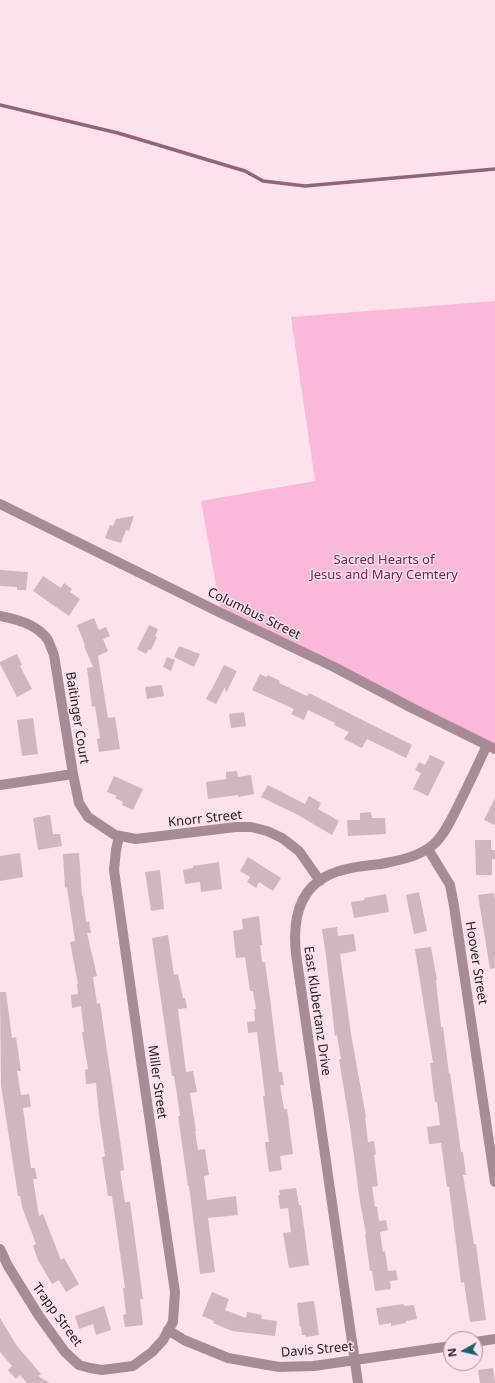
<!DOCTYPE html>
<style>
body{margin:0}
#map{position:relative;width:495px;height:1383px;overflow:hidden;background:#fde1ee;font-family:"Noto Sans",sans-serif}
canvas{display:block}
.north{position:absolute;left:443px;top:1331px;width:40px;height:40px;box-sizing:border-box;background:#fde1ee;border:1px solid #a6919b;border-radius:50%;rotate:262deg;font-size:11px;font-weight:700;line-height:16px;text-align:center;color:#241a1f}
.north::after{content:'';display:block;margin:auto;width:14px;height:18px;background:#156467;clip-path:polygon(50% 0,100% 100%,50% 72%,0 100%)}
</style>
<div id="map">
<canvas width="495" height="1383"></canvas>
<div class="north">N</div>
</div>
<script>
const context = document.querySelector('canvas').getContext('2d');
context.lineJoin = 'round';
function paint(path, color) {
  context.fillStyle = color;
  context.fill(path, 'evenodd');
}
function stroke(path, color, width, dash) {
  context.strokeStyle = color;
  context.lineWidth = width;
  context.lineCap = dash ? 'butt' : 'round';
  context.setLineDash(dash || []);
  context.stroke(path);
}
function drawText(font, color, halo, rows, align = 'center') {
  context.font = font + ' "Noto Sans",sans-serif';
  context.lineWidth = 3;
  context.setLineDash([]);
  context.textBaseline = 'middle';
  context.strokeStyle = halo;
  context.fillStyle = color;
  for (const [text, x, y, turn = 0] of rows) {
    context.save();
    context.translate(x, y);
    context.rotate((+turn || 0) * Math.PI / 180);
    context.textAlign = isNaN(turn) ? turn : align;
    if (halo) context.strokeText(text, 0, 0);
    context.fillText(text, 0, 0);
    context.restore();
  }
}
const green = new Path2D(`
 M495,301V749L221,613L201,501L315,481L291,317Z`);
const stream = new Path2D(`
 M0,105L118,133L245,171L263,181L305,186L495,169`);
const building = new Path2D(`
 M134,516L129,531L126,530L121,543L105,538L110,525L113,526L116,519Z
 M0,570L28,572L26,590H17V587L0,586Z
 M43,576L61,588L64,583L72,589L70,592L80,599L69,616L33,591Z
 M94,618L99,630L106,627L110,636L103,639L108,651L98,656L108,718L115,717L120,749L99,752L97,739L100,738L95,706L92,707L87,668L93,667L84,646L85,645L77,625Z
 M149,625L158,629L155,636L157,637L151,650L149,649L146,654L137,649Z
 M179,646L200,654L194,667L174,657Z
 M17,654L22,665L20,666L32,689L17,697L0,664V662Z
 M167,657L175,660L171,671L163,667Z
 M224,665L237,671L226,693L225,687L216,704L206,699L210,691H211Z
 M260,674L266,677L268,675L280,681L279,683L307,696L309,693L412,745L406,758L367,739L362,748L344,739L349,732L334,725L335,723L308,710L304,720L291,714L294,709L252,690Z
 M162,685L164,696L147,699L145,687Z
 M244,712L246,726L231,728L229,714Z
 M33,718L38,754L22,756L17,720Z
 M430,755L445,762L428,796L413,789L421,773L415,770L419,762L425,765Z
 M237,771L238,777L251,775L254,794L238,797V795L208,799L206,782L226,779V772Z
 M114,776L143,789L133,810L122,805L123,802L115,798L117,796L107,792Z
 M268,785L305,804L309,796L321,803L318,809L339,821L332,835L298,815L261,797Z
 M495,798V825L484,820Z
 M371,812L372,818H385L386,834L348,836L347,820H360V813Z
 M50,815L53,834H60L62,846L38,850L33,818Z
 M475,840H491V850H495V859H492V875H476Z
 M20,853L23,877L0,881V856Z
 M79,853L82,896H83L86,922L89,921L91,933H87L97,976L93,977L97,1004L100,1003L122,1154L124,1170L120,1171L125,1202H130L143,1299H140L143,1325L125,1327L123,1315L126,1314L123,1288H125L112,1196H108L102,1157L105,1156L99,1115L96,1083L86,1084L85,1070L88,1069L82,1032H84L81,1006L72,1008L71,995L78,994L77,984H78L70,942L75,941L67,887L65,888L63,854Z
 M248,857L281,878L273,891L259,882L256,888L247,882L250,877L240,871Z
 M219,862L222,889L201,892L200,882L185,884L183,870L193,868V866Z
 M160,870L164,909L151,911L145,872Z
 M419,892L427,931L414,934L406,895Z
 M494,893L495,901V968L490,969L478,895Z
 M386,894L389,912L354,918L351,902L365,900L364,898Z
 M259,916L262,945H260L262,962H265L270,998L279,1072H282L284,1085H280L284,1109H287L293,1154L280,1156L282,1170L269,1172L265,1142H269L263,1096H265L257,1032L248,1033L247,1022L255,1021L254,1009H256L253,991H250L245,957L236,958L233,931L243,929L242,919Z
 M337,927L338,936L354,934L356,951L340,954L351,1034L366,1117H365L368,1142L374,1141L376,1154L374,1155L378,1186L372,1187L375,1207H377L379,1221L386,1220L388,1230L380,1232L383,1252L385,1251L388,1271L396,1270L398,1280L390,1281L391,1289L375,1291L372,1271H370L365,1234H366L360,1202L350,1127L339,1059H341L337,1035L335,1036L326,956L322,929Z
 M168,935L174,975L178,974L183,998H185L187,1008L178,1009L186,1072L193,1071L197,1092L190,1093L196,1131H195L198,1150L205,1149L209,1175L204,1176L207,1200L236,1196L238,1215L208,1218L215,1272L200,1274L189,1186H188L178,1116H180L177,1095L174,1076H172L152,938Z
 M431,947L437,980H436L441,1027H443L449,1074L450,1073L461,1152H463L466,1175H463L474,1244H476L486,1320L470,1322L464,1282L461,1283L449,1187H447L441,1143L429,1144L427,1127L440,1125L437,1102H435L430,1063H433L415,949Z
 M0,992H6L12,1038L16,1037L21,1071H17L21,1095L29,1094L31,1107L23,1108L31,1168H35L37,1179H33L39,1216L43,1214L61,1260L64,1258L79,1284L66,1292L59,1280L52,1284L38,1260L33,1246L36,1244L22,1207L20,1196H18L1,1085Z
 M296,1188L299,1205H301L309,1265L289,1268L283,1233L291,1232L288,1208L280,1209L278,1195H280L279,1190Z
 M212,1292L229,1299L225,1310L246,1318L247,1312L262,1315L261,1319L277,1321L275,1336L232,1331L213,1323L214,1321L202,1316Z
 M314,1301L319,1335L306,1337L305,1335H302L301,1327H300L297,1303Z
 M404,1304V1306L414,1305L417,1319L406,1321V1323L391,1326V1323L379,1325L376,1308Z
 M104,1306L111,1330L96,1335L93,1324L79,1329L75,1316Z
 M0,1318L17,1346L41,1374L38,1376L49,1383H27L20,1375L16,1379L8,1370L12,1366L0,1352Z
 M493,1368L495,1383H480L478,1370Z`);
const street = new Path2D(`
 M0,504L221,613L334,667L412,708L495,749
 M0,616C17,619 38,625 48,640C50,645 52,650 54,655L73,774L79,803L88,817L115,835L136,839L236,827H251L267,831L282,838L299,851L320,881
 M0,785L73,774
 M428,849L450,885L454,906L495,1182
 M0,1249L8,1266L39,1316L65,1352L79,1365L90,1368L102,1370L133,1366L152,1352L163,1340L173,1322L175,1292L141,1061L114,870L116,850L119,836
 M168,1330L184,1340L228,1358L279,1367L314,1366L451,1346
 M475,1342L495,1339
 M358,1383L296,954C293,926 296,893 325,877C341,868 363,866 381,864C400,860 419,857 434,844C444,835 451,820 457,808C467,788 477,767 487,745`);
const parkNames = [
 ["Sacred Hearts of",384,560],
 ["Jesus and Mary Cemtery",384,575]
];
const streetNames = [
 ["Columbus Street",254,614,26],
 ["Baitinger Court",77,718,81],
 ["Knorr Street",205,819,-6],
 ["Hoover Street",476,963,81],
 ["East Klubertanz Drive",317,1011,82],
 ["Miller Street",157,1082,82],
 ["Trapp Street",57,1315,54],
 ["Davis Street",317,1350,-5]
];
paint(green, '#fab9d9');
stroke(stream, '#91647b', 3.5);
paint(building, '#d0b5c2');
stroke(street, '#a78b98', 10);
drawText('13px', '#6f2650', '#fde1ee', parkNames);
drawText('13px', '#241a1f', '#fde1ee', streetNames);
</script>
